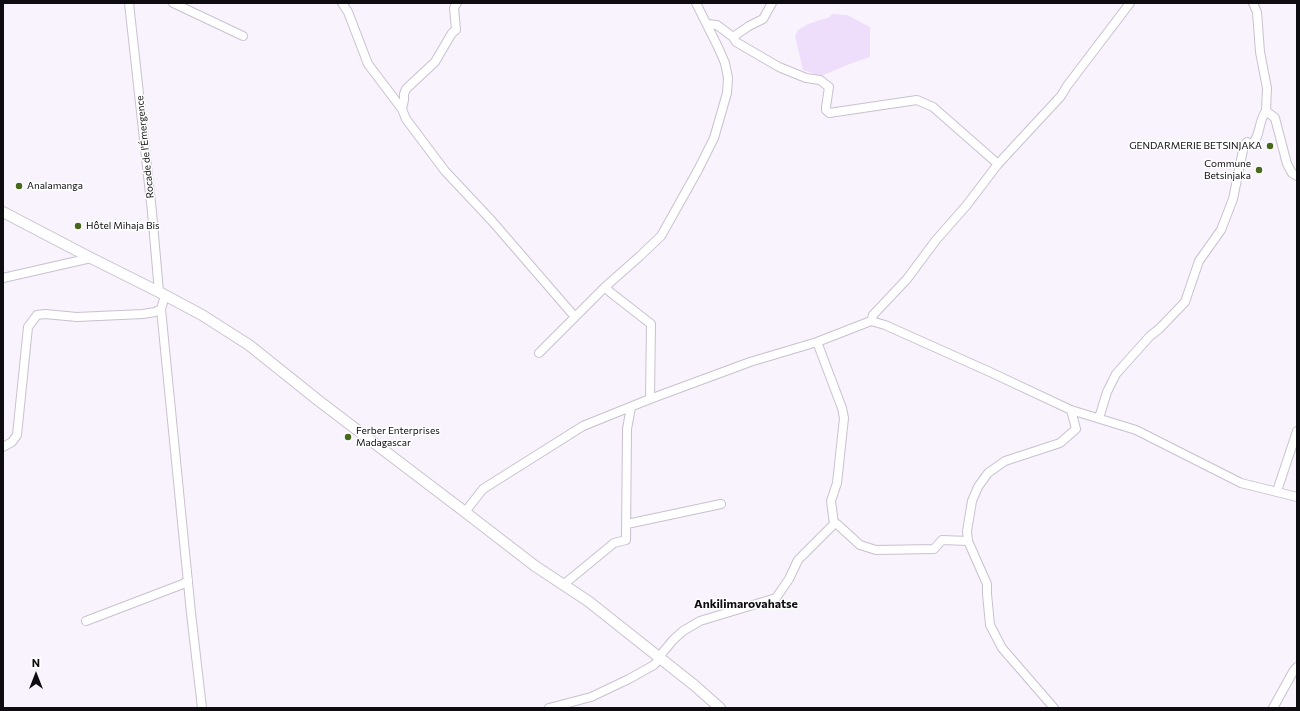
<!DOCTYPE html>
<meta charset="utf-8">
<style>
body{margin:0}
#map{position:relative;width:1300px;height:711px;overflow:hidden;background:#f9f3fd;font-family:Commissioner,sans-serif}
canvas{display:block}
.frame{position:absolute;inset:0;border:4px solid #0e0b11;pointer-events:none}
.north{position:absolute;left:16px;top:655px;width:40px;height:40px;-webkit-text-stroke:3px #fff;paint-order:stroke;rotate:0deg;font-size:11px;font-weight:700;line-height:16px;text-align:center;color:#0e0b11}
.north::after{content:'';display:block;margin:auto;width:14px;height:18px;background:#0e0b11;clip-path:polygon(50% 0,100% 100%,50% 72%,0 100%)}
</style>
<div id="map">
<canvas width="1300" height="711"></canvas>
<div class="frame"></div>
<div class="north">N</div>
</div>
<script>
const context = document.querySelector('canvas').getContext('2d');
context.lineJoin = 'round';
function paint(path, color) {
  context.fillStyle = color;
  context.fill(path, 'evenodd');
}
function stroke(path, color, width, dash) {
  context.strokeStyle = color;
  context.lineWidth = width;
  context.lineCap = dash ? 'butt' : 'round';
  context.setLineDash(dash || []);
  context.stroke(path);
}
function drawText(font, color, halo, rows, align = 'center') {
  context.font = font + ' Commissioner,sans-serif';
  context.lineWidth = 3;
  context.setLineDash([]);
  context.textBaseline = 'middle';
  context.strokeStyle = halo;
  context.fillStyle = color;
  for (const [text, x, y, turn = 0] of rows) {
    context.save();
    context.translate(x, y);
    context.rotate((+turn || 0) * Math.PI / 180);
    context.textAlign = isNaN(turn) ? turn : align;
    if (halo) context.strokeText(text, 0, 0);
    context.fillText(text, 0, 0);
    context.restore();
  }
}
const green = new Path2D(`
 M832,14L847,15L870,27V57L852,63L821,76L803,70L795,36L798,30L808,24L830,17Z`);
const minor = new Path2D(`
 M129,3L152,212L159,292
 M173,3L243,36
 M342,3L348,12L368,64L402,109L406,119L445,171L492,221L575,317
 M1253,3L1257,12L1260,52L1267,88L1266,111L1275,118L1287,164L1292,173L1297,176
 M707,24L717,25L733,37L736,42L779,67L806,78L820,80L829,87L826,107V110L829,113L917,100L933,107L998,164
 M733,37L749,26L763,19L772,3
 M402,109L404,100V94L406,89L435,62L452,33L456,30L454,8L457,3
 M3,278L91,258
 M165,296L161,309L191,613L202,708
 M871,321L885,325L990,372L1071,410L1136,430L1241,483L1297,497
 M817,342L842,408L844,418L837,483L831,501L834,524H837L860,545L876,550L934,549L942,540L968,541
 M539,353L605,287
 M650,399L651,324L610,292L605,287L640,256L661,236L698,170L714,138L727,93L728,78L725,63L718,47L696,3
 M1099,418L1107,392L1116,374L1150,336L1159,329L1185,302L1199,261L1221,230L1233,199L1244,145L1247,142L1252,144C1261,136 1258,121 1266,111
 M3,447L12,442L17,435L28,327L37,315L45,314L77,317L143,314L155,312L161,309
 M1277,491L1297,431
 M465,512L483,489L583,426L650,399L750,362L817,342L871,321L873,315L907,279L936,240L966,206L998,164L1061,96L1067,86L1130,3
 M627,524L721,504
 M563,585L614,543L626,540L627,429L631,407
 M86,621L183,584L188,580
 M659,657L673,640L683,631L700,621L776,598L789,579L798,560L834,524
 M549,708L591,697L629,679L654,665L660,658
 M1054,708L1002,648L990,625L987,594V584L968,541L967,531L972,501L978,487L988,473L1005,461L1060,443L1076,429L1071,410
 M1273,708L1294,670L1297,667`);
const major = new Path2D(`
 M3,212L91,258L159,292L202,315L249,345L319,401L465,512L535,566L588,601L694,685L720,708`);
const markers = [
 [1270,146,4,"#48681e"],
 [1259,170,4,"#48681e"],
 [19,186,4,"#48681e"],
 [78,226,4,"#48681e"],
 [348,437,4,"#48681e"]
];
const poiNames = [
 ["GENDARMERIE BETSINJAKA",1262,146,"right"],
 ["Commune",1251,164,"right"],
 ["Betsinjaka",1251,176,"right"],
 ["Analamanga",27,186],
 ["Hôtel Mihaja Bis",86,226],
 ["Ferber Enterprises",356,431],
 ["Madagascar",356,443]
];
const streetNames = [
 ["Rocade de l'Émergence",145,147,-96]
];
const quarterNames = [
 ["Ankilimarovahatse",746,604]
];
paint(green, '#eeddfb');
stroke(minor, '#c9c0d0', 10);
stroke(major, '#c9c0d0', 12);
stroke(minor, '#fff', 8);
stroke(major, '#fff', 10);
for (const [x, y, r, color] of markers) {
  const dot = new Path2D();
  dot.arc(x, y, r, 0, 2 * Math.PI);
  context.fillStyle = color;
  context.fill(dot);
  stroke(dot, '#fff', 1.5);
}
drawText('10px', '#0e0b11', '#fff', poiNames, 'left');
drawText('10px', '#0e0b11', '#fff', streetNames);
drawText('bold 12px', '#0e0b11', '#fff', quarterNames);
</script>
